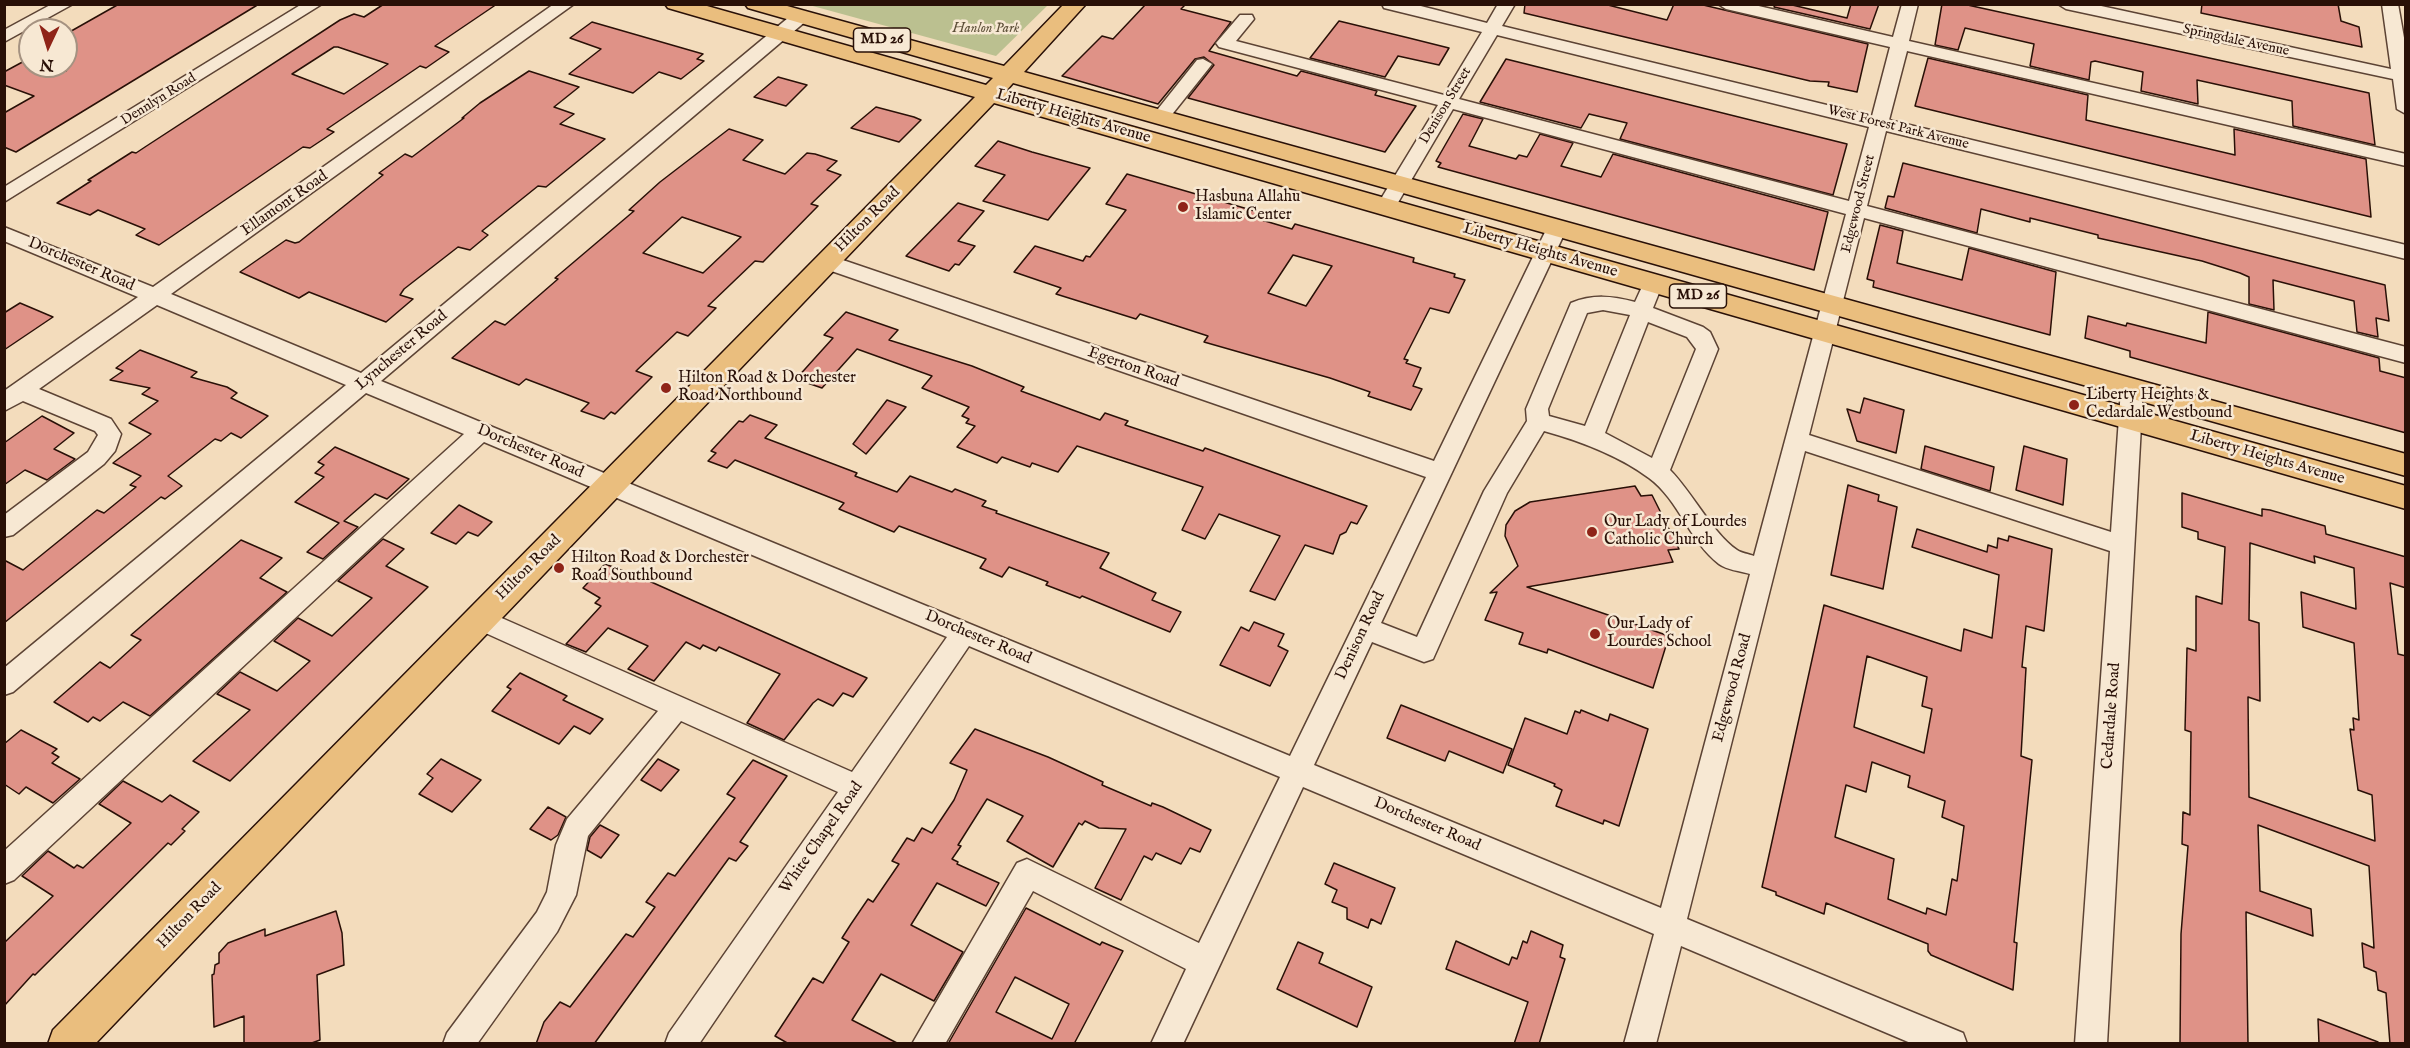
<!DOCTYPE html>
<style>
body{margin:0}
#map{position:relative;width:2410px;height:1048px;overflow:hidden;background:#f3dcbc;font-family:"IM FELL English",serif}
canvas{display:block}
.frame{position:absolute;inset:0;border:6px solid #291007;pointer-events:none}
.north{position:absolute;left:18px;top:18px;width:60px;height:60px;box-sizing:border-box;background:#f7e8d3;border:2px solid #a59281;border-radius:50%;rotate:184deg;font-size:16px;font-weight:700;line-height:24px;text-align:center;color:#291007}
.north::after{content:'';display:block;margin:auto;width:21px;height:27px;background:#8f2418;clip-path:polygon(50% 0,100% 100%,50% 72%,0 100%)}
</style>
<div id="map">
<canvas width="2410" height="1048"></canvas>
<div class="frame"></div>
<div class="north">N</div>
</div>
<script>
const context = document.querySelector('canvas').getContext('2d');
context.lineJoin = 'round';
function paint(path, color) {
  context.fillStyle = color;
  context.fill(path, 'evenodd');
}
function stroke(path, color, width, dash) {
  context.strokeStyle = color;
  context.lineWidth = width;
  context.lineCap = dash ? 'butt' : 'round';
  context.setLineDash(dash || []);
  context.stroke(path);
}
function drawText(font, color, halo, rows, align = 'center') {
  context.font = font + ' "IM FELL English",serif';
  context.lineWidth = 5;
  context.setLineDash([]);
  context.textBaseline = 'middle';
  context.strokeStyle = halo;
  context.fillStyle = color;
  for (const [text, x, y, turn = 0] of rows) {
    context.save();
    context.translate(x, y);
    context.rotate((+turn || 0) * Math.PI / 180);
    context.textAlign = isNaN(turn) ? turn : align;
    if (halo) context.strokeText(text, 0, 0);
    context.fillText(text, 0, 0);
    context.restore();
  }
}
const green = new Path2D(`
 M809,5L1048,4V5L996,56Z`);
const building = new Path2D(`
 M119,4H259L16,152L4,147V113L34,96L4,85V72L28,59L30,66H51L66,71V34Z
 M384,4H497L435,46L449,52L426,68L420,66L327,129L334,132L310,148L303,147L159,245L136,235L145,229L98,210L90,215L57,203L91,181L88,180L132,152L136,153L145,147L340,20L354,14L364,17ZM334,47H338L388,64L344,94L292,74Z
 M1146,4H1186L1181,9L1231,22L1209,51L1297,76L1301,71L1377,91L1375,95L1416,106L1385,152L1188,98L1214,65L1204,57L1195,59L1158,104L1062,76L1102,36L1113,39Z
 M1525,4H1604L1667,20L1674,4H1699L1868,44L1857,92L1828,86L1829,82L1810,81L1524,13Z
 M1775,4H1788L1847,18L1851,4H1879L1870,29L1774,7Z
 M1942,4H1963L2369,93L2375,145L2293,126L2292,101L2197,80L2198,104L2141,91L2143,72L2095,61L2091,62L2089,80L2030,66L2034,44L1965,28L1958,50L1935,45Z
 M2202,4H2338L2341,21L2359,27L2362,47L2201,13Z
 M1339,21L1409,38L1449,48L1439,65L1398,56L1385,77L1310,58Z
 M592,22L703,54L697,59L704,61L681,79L659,72L633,93L569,74L601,49L570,38Z
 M1928,58L2088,95L2086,120L2235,155L2234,129L2366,159L2371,217L1915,106Z
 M1506,59L1847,144L1833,195L1620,139L1627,123L1589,114L1581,128L1480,102Z
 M529,71L579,87L554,107L574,114L560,124L605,139L546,187L538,186L482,231L488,235L470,250L458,247L404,289L400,295L413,299L386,322L309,292L299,298L240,272L286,240L295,243L299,242L383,175L379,173L405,154L412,157L464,118H462L480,103Z
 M778,77L807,85L786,106L754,97Z
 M876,107L914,117L921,120L899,142L851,128Z
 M1463,114L1483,119L1469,146L1516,159L1519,155L1527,157L1540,134L1573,143L1561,166L1601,177L1613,154L1828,212L1814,270L1438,167L1441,163L1436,161Z
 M729,129L763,140L743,160L785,174L807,153L815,154L837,161L827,170L841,175L811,204L818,206L763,262L755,261L708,306L716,308L688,336L677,332L636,371L652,377L615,414L611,412L604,419L581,411L589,403L526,379L519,385L452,358L495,321L505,325L558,279L555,278L634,211L629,210L660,182ZM682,217L741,237L703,273L643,253Z
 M998,141L1032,152L1090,168L1048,220L983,201L1005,175L975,166Z
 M1903,163L2385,285L2389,321L2376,318L2378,337L2357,332L2354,301L2273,280L2274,310L2249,304V277L2240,273L2202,261L2098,238V235L2030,218V222L1981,209L1977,233L1885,208L1888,196L1894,197Z
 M1127,174L1258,212L1255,218L1292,229L1295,224L1414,258L1413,262L1455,274L1454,277L1465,280L1449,313L1430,308L1404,359L1408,360L1406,363L1421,368L1413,386L1422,389L1411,410L1368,396L1370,392L1330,378L1204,342L1208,336L1140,314L1136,319L1056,294L1061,288L1014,272L1035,246L1083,261L1086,256L1090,257L1126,210L1106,204ZM1293,255L1332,266L1306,306L1268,293Z
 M958,203L984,211L958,241L975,246L959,265L955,264L949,271L906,256Z
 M1880,225L1903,231L1897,263L1962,280L1969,248L2056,272L2050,335L1873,287L1874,281L1867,279Z
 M20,303L53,317L4,350V313Z
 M846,312L898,330L889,340L972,366L1024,387L1021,391L1100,420L1105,413L1128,421L1125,425L1203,451L1205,448L1367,506L1357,524L1351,522L1346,532L1340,535L1333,554L1305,545L1275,600L1250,591L1280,536L1219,514L1205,539L1182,530L1203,487L1077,446L1058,472L1032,463L1030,467L1002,457L997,463L957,447L975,426L966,423L969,419L962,416L969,407L922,388L932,376L857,349L822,388L796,379L833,338L824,335Z
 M2208,312L2379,358L2380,371L2406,378V433L2130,357V351L2085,338L2088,316L2126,326L2127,323L2206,343Z
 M140,350L197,372L191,377L227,387L237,393L231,398L268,416L241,438L231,433L221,441L215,439L168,476L182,486L165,499L161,497L4,623V560L23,570L97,510L104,513L136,487L130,485L141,476L113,463L151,434L129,423L158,401L142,394L150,388L110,380L123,371L116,368Z
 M1864,398L1904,410L1896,453L1857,441L1847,409L1860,413Z
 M887,400L906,407L866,454L853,444Z
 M750,415L777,425L765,438L857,473L855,476L897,492L910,476L952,492L955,489L986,501L982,506L997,511L996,513L1109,553L1100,568L1156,593L1152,600L1181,612L1170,632L1082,596L1080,598L1046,585L1048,582L1009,567L1002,577L980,568L986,559L899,526L894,532L839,509L844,503L735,460L727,468L708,461L716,453L711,451L739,421L743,422Z
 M42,416L74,433L54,449L75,459L47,480L25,470L4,485V443Z
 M1925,446L1994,467L1990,491L1921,469Z
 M2024,446L2067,459L2063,505L2016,490Z
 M335,447L409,479L387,499L375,494L344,521L358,527L323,559L307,552L339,523L295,502L324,477L315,473L324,465L318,462Z
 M1848,485L1879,495L1878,501L1897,507L1883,589L1831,575Z
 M1635,486L1641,496L1652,495L1679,549L1668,550L1673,562L1527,587L1669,636L1653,688L1548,649L1547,653L1519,644L1523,633L1485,620L1497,592L1490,593L1518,566L1505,536L1506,525L1515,511L1530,502Z
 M2182,493L2262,516V509L2270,510L2325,526L2326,534L2406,557V588L2390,583L2398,654L2406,656V1044H2390L2386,993L2378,990L2376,972L2364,967L2362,943L2374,948L2369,866L2258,825L2260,891L2311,909L2313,936L2246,912L2248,1044H2180L2181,934L2188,846L2182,844L2183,812L2190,815L2191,732L2185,730L2187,648L2196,651V596L2222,604L2225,547L2198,539V532L2182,527ZM2250,543L2315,563L2314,556L2354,568L2356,609L2301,592L2303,627L2354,643L2359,720L2353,718L2354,730L2350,729L2358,790L2372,795L2375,841L2249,797L2248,697L2260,701L2259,623L2249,620Z
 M459,505L492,522L478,536L468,532L456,544L431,533Z
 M1917,529L1987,552L1988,545L1997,548L1998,538L2008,541L2009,536L2052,549L2044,631L2026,626L2022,667L2026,668L2021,756L2032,760L2014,942L2017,943L2013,990L1931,955L1928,951V944L1826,903L1824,914L1776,895V892L1762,887L1824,605L1961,651L1964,629L1992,638L1999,575L1912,547ZM1867,656L1927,677L1922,706L1932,709L1924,753L1854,727ZM1872,762L1910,776L1908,787L1945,801L1942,817L1964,826L1957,881L1952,879L1946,915L1927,908L1926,914L1888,899L1894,859L1835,837L1846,785L1866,792Z
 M383,539L404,549L386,566L428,587L230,781L193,761L250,710L217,694L240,672L277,691L310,661L274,641L298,618L332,636L372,598L338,581Z
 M241,540L282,558L260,578L287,592L150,716L123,702L100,721L93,717L88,722L54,702L100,662L110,668L141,640L131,635Z
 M605,564L640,577L867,678L853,697L843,693L833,706L818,699L813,703L784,740L747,723L780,674L719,647L716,651L703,645L700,649L686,642L654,681L628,669L648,646L608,628L586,652L566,644L601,606L595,603L600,598L583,588Z
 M1254,622L1284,634L1278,646L1288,651L1270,686L1220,665L1241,627L1249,631Z
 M520,673L567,696L563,700L603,719L590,734L574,726L559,744L492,711L511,689L507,687Z
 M1401,705L1512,749L1503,773L1449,751L1445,761L1387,738Z
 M1581,710L1608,721L1610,714L1648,729L1619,826L1604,820L1603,824L1556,806L1562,790L1554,786L1555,784L1508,765L1525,718L1567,734L1575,711L1580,713Z
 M975,729L1048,757L1103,782L1102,785L1151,806L1152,803L1163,807L1211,830L1200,852L1190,848L1181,864L1156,853L1152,860L1144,856L1121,900L1095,888L1126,829L1099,828L1085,821L1082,825L1079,823L1053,867L1007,841L1023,816L987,799L958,845L961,846L952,859L958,862L957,864L999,883L986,906L937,883L911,925L963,952L934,1001L881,974L852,1020L899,1044H789L775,1036L813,978L823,983L849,942L842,938L851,924L868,899L873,902L899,864L892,861L907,838L914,841L922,828L932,833L954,800L967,770L950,763Z
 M21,730L57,749L52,753L59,757L52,763L80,779L53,803L26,787L19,794L4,784V744Z
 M441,759L481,780L452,812L419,794L433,778L427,774Z
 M658,759L679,770L661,791L641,780Z
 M753,760L787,776L740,842L748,846L736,861L729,858L594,1044H536L544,1022L560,1002L570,1007L626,934L633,937L655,907L646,902L668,873L675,876L735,798L727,794Z
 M123,781L162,802L170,795L199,812L182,829L185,831L171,845L168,843L35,975L33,974L4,1006V943L53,896L22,876L48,851L74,868L77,865L83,868L131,823L99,804Z
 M548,807L566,817L558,835L551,840L530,829Z
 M600,825L619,835L601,858L587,850L590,837Z
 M1334,863L1395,888L1381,924L1371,919L1368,928L1347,919V908L1332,902L1337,890L1325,884Z
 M1026,908L1100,945L1102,942L1123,951L1074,1044H948ZM1015,977L1069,1004L1052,1039L996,1012Z
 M336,911L342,933L344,965L317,975L320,1040L309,1044H244V1016L214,1027L212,975L214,974L215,965L219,963V953L228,943L265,929V936Z
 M1531,931L1563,945L1560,957L1565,959L1539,1044H1514L1528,1002L1446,969L1456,941L1509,965L1512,957L1517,959L1523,941L1527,943Z
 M1298,942L1323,953L1319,963L1372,987L1357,1027L1277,989Z
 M2318,1019L2378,1042V1044H2319Z`);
const minor = new Path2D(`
 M52,4H73L4,42V30Z
 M302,4H322L4,202V187Z
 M554,4H574L171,294L361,373L794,13H806L808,17L806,21L381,381L1290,756L1426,477L820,267L817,262L820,257H834L1434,461L1547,228L1550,223H1564L1567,228L1381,623L1417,637L1484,491L1527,421L1526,409L1571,303C1593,294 1612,296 1635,302L1646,278H1660L1663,283L1653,308L1703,327L1710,332L1718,349L1670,470C1692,492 1713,534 1737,550C1741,553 1749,554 1754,556L1846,214L1453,109L1393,211H1379L1376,207L1438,105L1219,47L1216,43L1240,15H1252L1254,19L1236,41L1444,95L1482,32L1384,8L1382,4H1413L1487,23L1498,4H1515L1502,26L1872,116L1890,47L1726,9L1718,4H1750L1893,37L1902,4H1918L1909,41L2406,154V166L1907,51L1889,120L2406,245V259L1886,131L1867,206L2406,347V363L1864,218L1809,435L2111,532L2121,389L2124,383L2132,381L2140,383L2143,389L2107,1044H2075L2110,551L1805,451L1687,919L1963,1033L1967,1044H1913L1681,946L1656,1044H1624L1654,934L1303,787L1183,1044H1151L1186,969L1033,891L945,1044H912L1017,863L1027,859L1199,943L1280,777L969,646L699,1044H665L669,1033L838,792L681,721L588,836L576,895L557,932L477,1044H443L447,1033L537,912L547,892L556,845L567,819L658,711L470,626L466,619L470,612L479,608L488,612L852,772L947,637L484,442L14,880L4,884V851L464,434L366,393L13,692L4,695V668L346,385L157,305L39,389L111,419L121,434L115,451L104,464L13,535L4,537V515L88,452L98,435L95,431L23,401L4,411V391L138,297L4,241V227L153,287ZM1497,35L1869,127L1849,201L1459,99ZM1603,310L1630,315L1585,426L1549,416L1548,409L1587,313ZM1648,322L1687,337L1696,349L1652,458L1605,433ZM1544,431C1580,441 1618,455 1649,478C1679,500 1689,541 1719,564C1727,570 1740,571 1750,574L1661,908L1314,765L1372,642L1424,662L1433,659L1507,493Z
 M2058,4H2092L2391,69L2382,4H2398L2406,49V114L2397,109L2393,79L2066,9Z
 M1203,59L1212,64L1209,68L1166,122H1154L1151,118L1154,114L1197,60Z`);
const major = new Path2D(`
 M665,4H700L986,85L993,78L748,8L745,4H780L1004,66L1064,4H1086L1024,72L2406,454V476L1013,83L1006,91L2406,486V509L994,103L95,1044H48L53,1030L975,97L668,8Z`);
const markers = [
 [1183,207,6,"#8f2418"],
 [666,388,6,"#8f2418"],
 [2074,405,6,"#8f2418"],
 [1592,532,6,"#8f2418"],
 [559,568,6,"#8f2418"],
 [1595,634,6,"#8f2418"]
];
const farParknames = [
 ["Hanlon Park",986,29]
];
const farStreetnames = [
 ["Springdale Avenue",2236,41,12],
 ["Dennlyn Road",159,100,-32],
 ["Denison Street",1446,106,-59],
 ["West Forest Park Avenue",1898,128,14],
 ["Edgewood Street",1859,204,-76]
];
const shields = [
 [882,40,57],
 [1698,296,57]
];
const shieldNames = [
 ["MD 26",882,40],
 ["MD 26",1698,296]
];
const streetNames = [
 ["Liberty Heights Avenue",1073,117,16],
 ["Ellamont Road",285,204,-35],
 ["Hilton Road",868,220,-45],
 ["Liberty Heights Avenue",1540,251,16],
 ["Dorchester Road",81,265,23],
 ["Lynchester Road",402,351,-40],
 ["Egerton Road",1133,368,19],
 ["Dorchester Road",530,452,23],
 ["Liberty Heights Avenue",2267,458,16],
 ["Hilton Road",529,568,-45],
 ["Denison Road",1361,636,-65],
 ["Dorchester Road",978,638,23],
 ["Edgewood Road",1733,688,-75],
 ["Cedardale Road",2112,716,-86],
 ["Dorchester Road",1427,825,23],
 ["White Chapel Road",822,838,-55],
 ["Hilton Road",190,916,-46]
];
const poiNames = [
 ["Hasbuna Allahu",1195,198],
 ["Islamic Center",1195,216],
 ["Hilton Road & Dorchester",678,379],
 ["Road Northbound",678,397],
 ["Liberty Heights &",2086,396],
 ["Cedardale Westbound",2086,414],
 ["Our Lady of Lourdes",1604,523],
 ["Catholic Church",1604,541],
 ["Hilton Road & Dorchester",571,559],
 ["Road Southbound",571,577],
 ["Our Lady of",1607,625],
 ["Lourdes School",1607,643]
];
paint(green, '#bbc090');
paint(building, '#df9287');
stroke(building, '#291007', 1.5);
stroke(minor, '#5c4334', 3);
stroke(major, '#291007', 3);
paint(minor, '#f7e8d3');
paint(major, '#eabe7e');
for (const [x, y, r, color] of markers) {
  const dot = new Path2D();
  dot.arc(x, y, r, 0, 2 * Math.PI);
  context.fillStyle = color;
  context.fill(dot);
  stroke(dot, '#f7e8d3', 2);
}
drawText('italic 14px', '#5c4e37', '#f7e8d3', farParknames);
drawText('14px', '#291007', '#f7e8d3', farStreetnames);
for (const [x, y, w] of shields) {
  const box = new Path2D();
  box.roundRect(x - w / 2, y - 12, w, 24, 4.5);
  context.fillStyle = '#f7e8d3';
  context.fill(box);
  stroke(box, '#291007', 1.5);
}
drawText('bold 15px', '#291007', null, shieldNames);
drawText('16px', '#291007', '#f7e8d3', streetNames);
drawText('16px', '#291007', '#f7e8d3', poiNames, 'left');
</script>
